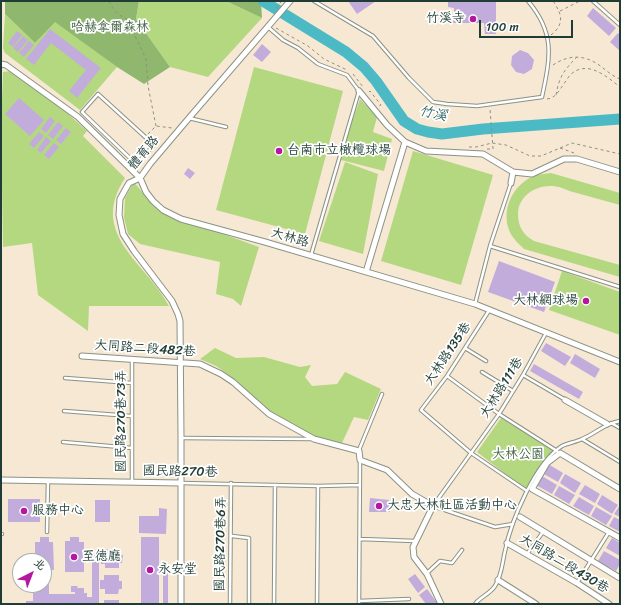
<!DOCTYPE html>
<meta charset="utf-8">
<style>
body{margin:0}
#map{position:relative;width:621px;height:605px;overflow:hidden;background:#f7e8d4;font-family:Sriracha,"LXGW WenKai TC",sans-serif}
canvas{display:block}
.frame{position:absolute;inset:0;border:2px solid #1f3d34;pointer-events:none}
.north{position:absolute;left:12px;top:553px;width:40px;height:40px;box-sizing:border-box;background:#fff;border:1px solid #a5b1ae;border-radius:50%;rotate:42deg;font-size:11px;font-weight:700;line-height:16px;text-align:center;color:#1f3d34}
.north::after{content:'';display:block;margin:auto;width:14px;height:18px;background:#b5179e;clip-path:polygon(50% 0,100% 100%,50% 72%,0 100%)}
.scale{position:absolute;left:479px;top:20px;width:94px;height:18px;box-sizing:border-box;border:2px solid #1f3d34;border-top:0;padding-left:5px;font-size:12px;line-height:14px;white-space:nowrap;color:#1f3d34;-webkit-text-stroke:3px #fff;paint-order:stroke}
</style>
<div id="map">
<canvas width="621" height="605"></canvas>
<div class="frame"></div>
<div class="north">北</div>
<div class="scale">100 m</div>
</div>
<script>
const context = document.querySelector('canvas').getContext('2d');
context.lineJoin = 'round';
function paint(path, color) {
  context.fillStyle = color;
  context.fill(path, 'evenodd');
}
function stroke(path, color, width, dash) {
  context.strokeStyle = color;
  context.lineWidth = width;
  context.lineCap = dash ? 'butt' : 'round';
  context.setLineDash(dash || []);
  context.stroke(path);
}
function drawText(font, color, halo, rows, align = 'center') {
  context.font = font + ' Sriracha,"LXGW WenKai TC",sans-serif';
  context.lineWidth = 3.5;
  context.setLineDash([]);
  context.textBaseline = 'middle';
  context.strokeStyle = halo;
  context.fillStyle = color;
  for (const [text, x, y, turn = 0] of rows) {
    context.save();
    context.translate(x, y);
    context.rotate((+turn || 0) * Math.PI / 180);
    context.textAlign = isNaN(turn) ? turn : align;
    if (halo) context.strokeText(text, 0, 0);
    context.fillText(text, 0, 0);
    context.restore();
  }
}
const green = new Path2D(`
 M139,1H226L262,18L208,77L170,67L136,19Z
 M5,14L35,43L55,21L117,67L80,110L5,53L3,48Z
 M254,67L343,91L305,234L216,210Z
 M11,71L55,102L87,131L83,136L125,178C88,235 146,262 169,306H89L88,331L38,295L32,243L3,247L1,127L3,72Z
 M360,99L377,117L373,132L392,139L384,171L341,160L350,127Z
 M413,151L493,175L461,285L381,261Z
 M345,162L378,174L363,254L319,241Z
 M551,173L620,193V205C604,201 589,196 573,192C566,190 559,186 552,186C536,185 518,196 518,214C518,226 523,235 534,241L620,265V277L524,249C519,244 512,238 509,230C501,208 514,183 536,175C540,174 546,174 551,173Z
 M134,182L152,204L179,221L212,230L259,247L241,306L233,299L216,294L220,262L140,244L128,234L124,218L125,198Z
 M562,271L620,292V335L549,310Z
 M215,348L236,358L264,357L300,367L311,365L305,377L312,386L337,384L345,372L381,389L368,420L354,417L342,443L314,437L271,413L247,393L236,380L216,366L200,359Z
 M501,418L555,451L545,460L526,490L477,452Z`);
const forest = new Path2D(`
 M5,1H139L136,19L170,67L144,84L117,67L55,22L35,43L5,14Z
 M226,1H261L262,18Z`);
const river = new Path2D(`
 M263,1L346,52L364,67L376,81L404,121L417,129L428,132L442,134L483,129L620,119`);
const building = new Path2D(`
 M348,1H376L357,14Z
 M448,1H496V34H485L484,23H450V14H454V8L448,7Z
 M593,8L616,28L609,36L587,16Z
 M50,29L101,68L77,98L69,91L86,70L51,43L34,65L26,59Z
 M17,31L22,35L13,47L8,43Z
 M618,33L620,35V51L610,42Z
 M23,36L28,40L18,52L13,48Z
 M29,41L34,45L24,57L19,53Z
 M262,44L271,52L262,62L253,55Z
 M520,50L528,53L534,60L532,69L524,74L516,72L511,65L512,56Z
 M19,98L44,120L30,136L5,114Z
 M50,117L55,121L46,133L41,129Z
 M58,122L63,126L53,139L48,135Z
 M66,128L71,132L61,144L56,140Z
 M39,132L44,136L34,148L29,144Z
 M46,137L51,141L41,153L37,150Z
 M54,143L59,147L49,159L44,155Z
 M188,168L195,173L190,179L184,174Z
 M499,261L555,282L544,312L488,292Z
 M546,343L571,357L565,366L541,351Z
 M575,354L600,369L595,378L570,363Z
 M534,364L583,392L579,399L530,371Z
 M548,464L563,473L558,482L542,473Z
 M565,474L581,483L575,493L560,483Z
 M542,476L557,485L552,494L536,485Z
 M585,485L600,494L595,503L579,494Z
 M559,486L575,495L569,504L554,495Z
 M602,495L618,505L612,514L597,504Z
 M579,497L594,506L589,515L573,506Z
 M370,498L389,500L390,512H369Z
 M8,499H40V522H8Z
 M95,500H110V522H95Z
 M620,505V517L614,514Z
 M596,507L612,516L606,525L591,516Z
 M159,508L167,509L166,534L139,533V516H159Z
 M614,517L620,520V532L609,526Z
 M40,537H49V542H53L54,570H44V561H35V542H40Z
 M70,537H79V542H84V572H65V541H70Z
 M141,537H159V604H141Z
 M612,538L620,543V556L606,548Z
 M104,549L119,550V555H123L122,563H119V568H105V564H101V555H104Z
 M604,551L620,560V564L616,571L598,561Z
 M92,553L99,554V604H26V601H33V593H36V585H44V583H49V594H75V592H71V586H78L77,588H84V593H87V597H92Z
 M163,571H168V604H163Z
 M415,574L425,587L418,593L408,579Z
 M104,575H119V581H122V589H119L118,594H105V589H100V580H104Z
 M427,589L438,604H426L419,595Z
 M104,600H119V604H104Z`);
const path = new Path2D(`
 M109,1C114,12 121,18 133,21L135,36L146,59L148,86L156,126
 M276,8L282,1
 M560,11L580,1
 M276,28L308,46L324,59L347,70
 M551,35C565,24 562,14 553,1
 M553,65C568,55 583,54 599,65C606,70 612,76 620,79
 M353,74L363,87
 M369,92L370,91L381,105L379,106
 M556,95C559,77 564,70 577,57
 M547,99C554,98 557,94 561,88C564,84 567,79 570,75C587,59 606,76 620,87
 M148,134L156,126L172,128
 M469,147H476L492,143L506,145L530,156H541L572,143L620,154
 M560,148L574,153
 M487,149H493L490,109`);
const lane = new Path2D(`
 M314,1L373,36L409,78L433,102L447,104L477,106L542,97C550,58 556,34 528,1
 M593,1L620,25
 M268,27L283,40L298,48L318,64L347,75L359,91L311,255
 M98,94L154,145L140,160H132L82,112Z
 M189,118L226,127
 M490,246L511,183
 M475,304L490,246L620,287
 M490,309L447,376L421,410L471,453L527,491
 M465,348L486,361
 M482,372L513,391
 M523,375L564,399
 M447,376L499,414L557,451
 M65,378L132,383
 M64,411L131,416
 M611,423L620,428
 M182,438L311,439
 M582,439L620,462
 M63,442L132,448
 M359,450L382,394
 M132,482V360
 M181,483L318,486L360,485
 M513,524L495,527L433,506L499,414L523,375L546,333
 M47,532L48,481
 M1,534H2
 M232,536L249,538V604
 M360,539L415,541
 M527,554L543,532
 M427,573L440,561L452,563L462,550
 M577,583L609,532
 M359,601L409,599
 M230,604L231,483
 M274,604L275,485
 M317,604L318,486
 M359,604L360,460
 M475,604C480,597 490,594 495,586C502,575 502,564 505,551C511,521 535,463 562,446C568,443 576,442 582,439C597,433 603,424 620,421`);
const street = new Path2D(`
 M1,64L6,65L78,117L140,178L146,192L153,201L163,210L181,219L265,242L475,304L620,362
 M359,91L387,125L405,142L426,151L483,154L513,172L532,174L564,159H577L620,172
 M511,183L513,172
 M366,272L405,142
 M82,356L200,364L221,374L233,382L269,414L314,439L359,451L360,460L387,470L412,494L433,506L413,547L414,557L427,574L441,604
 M565,400L607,424
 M1,480L181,483
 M620,489L560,453L547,463L532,489L620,538
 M520,517L620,578
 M507,543L577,583L609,604
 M498,580L536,604
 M181,604V438L180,321L178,314L172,301L134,251L123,234L119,215L120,199L129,183L140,178L150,164L189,118L290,1`);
const markers = [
 [473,19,4,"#b5179e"],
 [279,151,4,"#b5179e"],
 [586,301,4,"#b5179e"],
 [379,506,4,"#b5179e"],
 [24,511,4,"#b5179e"],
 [74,557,4,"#b5179e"],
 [150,570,4,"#b5179e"]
];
const poiNames = [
 ["竹溪寺",465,19,"right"],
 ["台南市立橄欖球場",287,151],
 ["大林網球場",578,301,"right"],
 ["大忠大林社區活動中心",387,506],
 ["服務中心",32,511],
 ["至德廳",82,557],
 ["永安堂",158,570]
];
const parkNames = [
 ["哈赫拿爾森林",110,28],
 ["大林公園",518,455]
];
const streetNames = [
 ["體育路",144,153,-50],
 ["大林路",290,238,16],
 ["大同路二段482巷",145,349,4],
 ["大林路135巷",448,354,-56],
 ["大林路111巷",502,388,-58],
 ["國民路270巷73弄",122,421,-90],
 ["國民路270巷",180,472,1],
 ["國民路270巷6弄",221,544,-89],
 ["大同路二段430巷",564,564,31]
];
const waterNames = [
 ["竹溪",433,114,12]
];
paint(green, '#b4d880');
paint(forest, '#8fb86e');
stroke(river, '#4bbac4', 11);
paint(building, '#c2acdc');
stroke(lane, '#8b9284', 4.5);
stroke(street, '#8b9284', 7);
stroke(path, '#8b9284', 1, [3, 3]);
stroke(lane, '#fff', 2.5);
stroke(street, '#fff', 5);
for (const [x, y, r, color] of markers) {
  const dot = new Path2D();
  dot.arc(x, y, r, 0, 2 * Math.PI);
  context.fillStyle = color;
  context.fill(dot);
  stroke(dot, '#fff', 1.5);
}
drawText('13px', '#1f3d34', '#fff', poiNames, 'left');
drawText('13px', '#446447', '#fff', parkNames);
drawText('13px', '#1f3d34', '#fff', streetNames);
drawText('italic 14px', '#2c625f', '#fff', waterNames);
</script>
